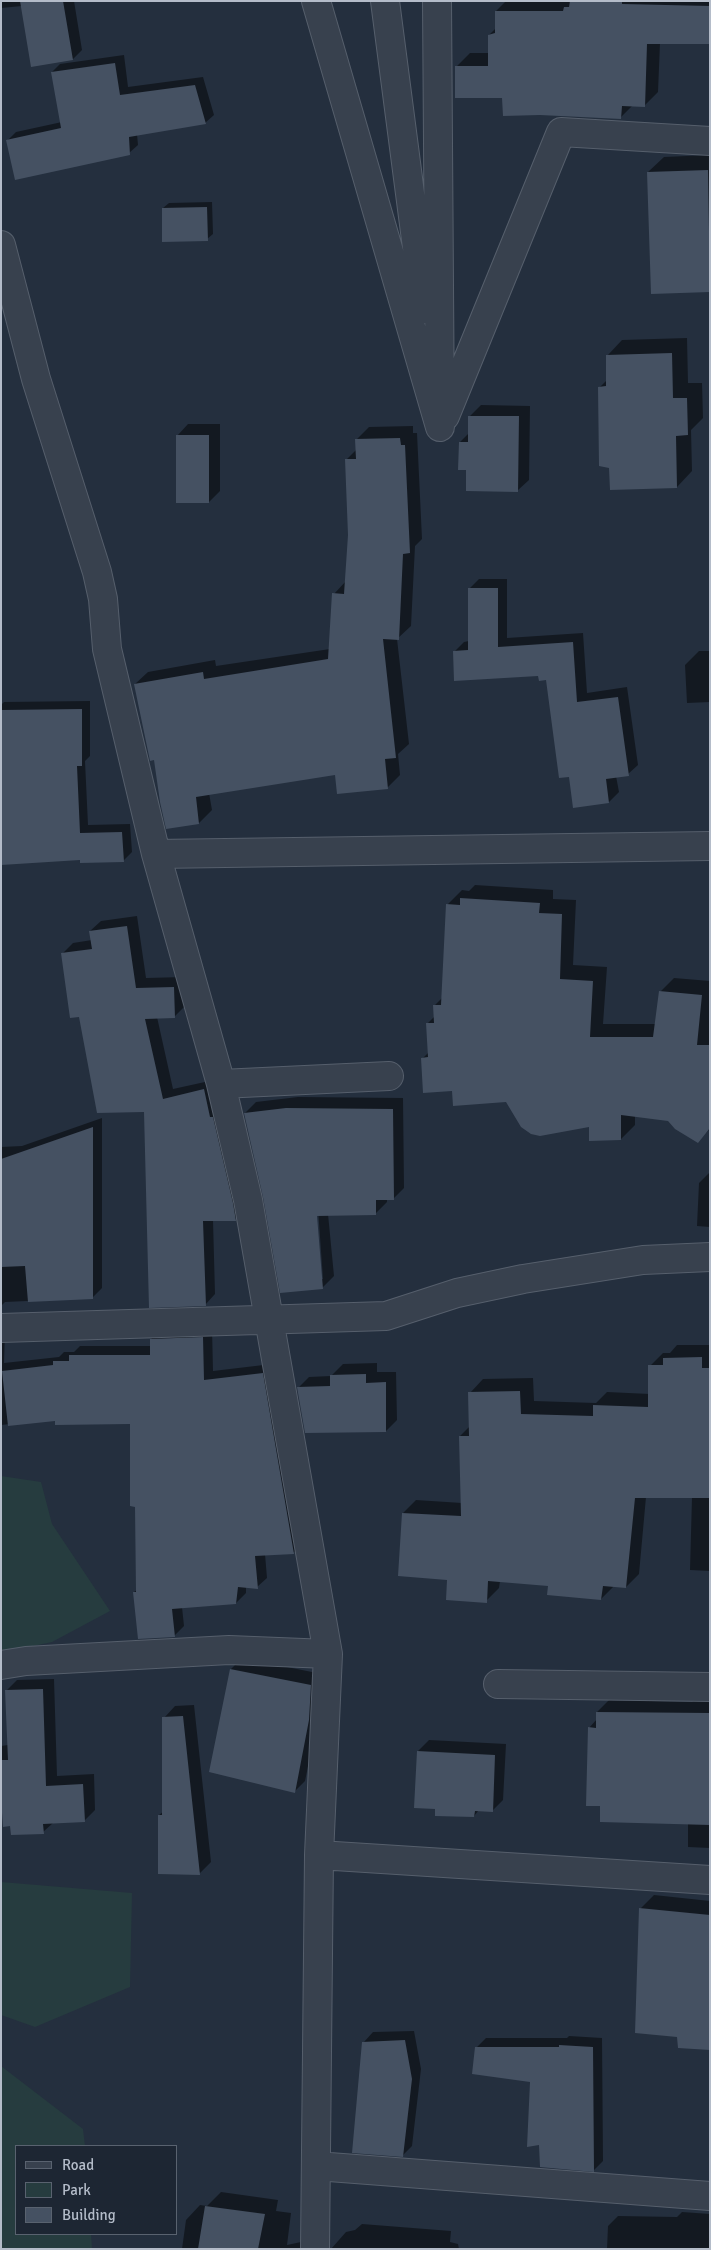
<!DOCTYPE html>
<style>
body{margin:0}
#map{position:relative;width:711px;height:2250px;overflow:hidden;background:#242f3e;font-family:Signika,sans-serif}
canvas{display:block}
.frame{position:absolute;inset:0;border:2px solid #b4bcc9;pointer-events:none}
.legend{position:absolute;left:15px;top:2145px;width:162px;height:90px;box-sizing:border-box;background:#1d2633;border:1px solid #59626f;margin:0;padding:6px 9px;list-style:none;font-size:15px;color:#b4bcc9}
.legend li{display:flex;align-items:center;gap:10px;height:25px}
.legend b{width:25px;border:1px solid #59626f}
</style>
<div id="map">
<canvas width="711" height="2250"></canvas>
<div class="frame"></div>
<ul class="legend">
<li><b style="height:6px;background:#38414e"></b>Road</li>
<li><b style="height:14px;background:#263c3f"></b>Park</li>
<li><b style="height:14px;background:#455162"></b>Building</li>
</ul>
</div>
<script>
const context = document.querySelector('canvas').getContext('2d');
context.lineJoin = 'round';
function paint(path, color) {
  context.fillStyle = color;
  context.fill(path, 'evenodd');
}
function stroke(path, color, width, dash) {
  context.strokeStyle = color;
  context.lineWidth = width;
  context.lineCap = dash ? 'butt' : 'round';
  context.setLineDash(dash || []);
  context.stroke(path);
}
const green = new Path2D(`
 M1,1476L41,1482L52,1524L110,1611L52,1642L1,1653Z
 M1,1882L132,1893L130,1987L35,2027L1,2015Z
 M1,2066L83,2129L85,2146H16V2234H91L92,2249H1Z`);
const shadow = new Path2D(`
 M1,1H74L82,50L73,59L32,66L22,6L1,8Z
 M506,1H710V43H660L658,92L644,106L633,105L621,117L456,67L470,53H489V35L496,28V11Z
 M124,55L128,87L203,77L214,115L205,123L137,134L138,145L129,153L8,140L16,132L62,122L52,72L60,64Z
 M710,155V291L648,172L664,157Z
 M212,202L213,234L207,239L163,208L169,203Z
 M687,338L688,383H702L703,418L691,430L692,471L677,487L611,467L599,388L607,380V356L622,340Z
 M481,405L530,406L529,480L517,491L467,469L460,442L469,433L470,416Z
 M188,424H220V491L209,502L177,436Z
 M413,426V433H417L422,539L415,546L411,626L397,639L409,744L398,754L400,775L388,787L336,773L209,793L212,810L199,823L155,759L135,684L148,672L215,660L216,666L330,649L334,594L346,581L349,535L346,460L357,449L356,440L369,427Z
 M479,579H507V638L583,633L587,693L627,687L638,765L628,774L616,776L619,792L609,802L574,807L570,776L547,679L539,675L454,652L464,642L469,641V589Z
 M699,651H710V702L687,703L685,665Z
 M90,701V756L85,761L88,825L130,824L132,852L123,861L81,859L1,864V705L4,702Z
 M475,885L553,890V899L576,900L573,965L607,967L603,1024H656L660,992L674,978L710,981V1129L697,1141L668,1120L635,1116V1125L621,1139L591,1126L506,1101L453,1089L423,1058L429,1052L427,1024L435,1016L434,1006L443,997L448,904L462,890L469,891Z
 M137,916L146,978L184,977L185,1006L174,1017H157L173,1089L214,1080L246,1210L235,1220H213L215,1294L205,1305L145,1111L80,1016L62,954L73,943L92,940L90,931L101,921Z
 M298,1097L403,1098L404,1188L393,1199H387V1202L376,1213L328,1214L334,1276L322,1288L265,1197L245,1113L256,1102ZM318,1209L323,1279H321L315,1210Z
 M102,1118V1288L92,1298L5,1302L1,1306V1147L22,1146Z
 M710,1172V1227L697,1226L699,1183Z
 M212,1328L213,1371L272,1364L304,1543L294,1552L265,1554L267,1578L257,1587H246V1593L236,1603L182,1607L184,1626L174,1636L134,1592L137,1590L136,1506L131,1423L56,1419L1,1425V1330L5,1332L4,1363L59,1357L64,1352H74L80,1346H151V1339L161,1330Z
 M677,1345H710V1571L690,1570L692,1497H646L639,1574L626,1587L614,1586L601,1599L549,1585L500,1581L499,1588L486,1601L448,1578L403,1513L416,1500L462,1503L460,1436L470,1426V1393L483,1379L533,1378L534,1401L596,1403L607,1392L650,1394V1366L663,1353H670Z
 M377,1363V1372H396L397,1420L386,1431L298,1388L309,1377L331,1376L343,1364Z
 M242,1658L322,1674L320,1708L305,1781L294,1792L210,1771L231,1669Z
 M54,1679L57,1776L94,1774L95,1810L84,1821L53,1823L43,1832L11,1825L1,1795V1746L8,1745L6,1691L17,1680Z
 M703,1691H710V1848L688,1847V1823L601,1805L589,1728L597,1719V1712L609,1700L692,1702Z
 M194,1705L211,1862L200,1873L159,1815L164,1811V1718L175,1706Z
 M429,1740L506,1744L503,1800L492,1811L479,1810L474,1816L436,1807L418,1751Z
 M654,1895L710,1901V2049L679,2036L640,1909Z
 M414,2031L421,2069L412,2146L402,2156L364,2042L373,2032Z
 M569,2036L602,2038L603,2161L594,2170L540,2143L531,2081L476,2048L486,2038H567Z
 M221,2192L278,2200L276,2211L291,2213L287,2245L315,2239L323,2249H182L186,2220L200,2205L207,2206Z
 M682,2212L710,2214V2249H607L608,2226L618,2216L677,2217Z
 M362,2224L451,2231L450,2242L458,2244L459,2249H331L346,2232L355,2230Z`);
const building = new Path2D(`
 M20,1H63L73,60L31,67Z
 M570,1H622V4L710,6V44H647L645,107L622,106L621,119L540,115L503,116L502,98H455V66H488V35L495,33V11H563L564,7H569Z
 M115,63L120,95L195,85L206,124L129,137L130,155L15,180L6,140L61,128L51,72Z
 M708,170L710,292L651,294L647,172Z
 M207,207L208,241L162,242V208Z
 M672,353L673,398H687L688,435L676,436L677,488L610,490L609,468L599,466L598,387L606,386V355Z
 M468,416H519L518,492L466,491V470H458L459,442H468Z
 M176,435H209V503H176Z
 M400,438L401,445H405L410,553L403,554L399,640L383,639L396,758L385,759L388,789L337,794L335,775L196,797L199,824L166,829L160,802L154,760L150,761L134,684L203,672L204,679L328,659L332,593L344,594L348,535L345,459H356L355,439Z
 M468,588H498V647L573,642L577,702L618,697L629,776L606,779L609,803L573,808L569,777L559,778L546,680L539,681L538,676L454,681L453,651L468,650Z
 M82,709V766H77L80,833L122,832L124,862L80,863V860L1,865V710Z
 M460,898L540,903L539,913L562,914L560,979L593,981L590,1037H653L659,991L702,995L697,1045H710V1128L698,1143L675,1129L668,1121L621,1115V1140L589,1141V1127L540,1136L531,1134L521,1127L506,1102L453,1106L452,1091L423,1093L421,1058L428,1057L426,1023H434L433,1005H441L446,904L460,905Z
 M127,926L136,988L174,987L175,1018L145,1019L163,1099L204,1089L210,1117H213L233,1203L236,1221H203L206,1306L149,1308L144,1112L97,1113L79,1017L70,1018L61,953L92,949L89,931Z
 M286,1108L393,1109L394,1200H376V1215L317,1216L323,1289L280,1293L263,1197L244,1113Z
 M93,1127V1299L28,1302L25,1266L1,1267V1159Z
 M203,1337L204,1380L263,1373L294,1554L255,1556L258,1589L238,1587L236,1604L172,1609L175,1637L138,1639L133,1592H136L135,1507L130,1506V1424L55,1425V1421L8,1426L2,1371L53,1365V1361H69V1355H150V1339Z
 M702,1357V1368H710V1498H635L626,1588L603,1586L601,1600L547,1595L548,1586L488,1581L487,1603L446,1600L447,1580L398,1576L402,1513L461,1516L459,1436H469L468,1392L520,1391L521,1414L593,1416V1405L648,1407V1365H663V1358Z
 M366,1374V1383L386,1382V1432L305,1433L297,1387L330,1386V1375Z
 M230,1669L311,1685L309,1720L295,1793L209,1772Z
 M43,1689L46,1786L83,1784L85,1822L43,1824L44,1834L11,1835L10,1826L3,1827L1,1799V1760H8L5,1690Z
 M596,1712L710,1713V1825L600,1822V1806H586L588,1727L596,1728Z
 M183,1716L200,1875L158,1874V1815H162V1717Z
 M417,1751L495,1755L493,1812L475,1811L474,1817L435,1816V1809L414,1808Z
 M639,1908L710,1915V2050L678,2048L677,2037L635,2033Z
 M405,2040L412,2079L403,2157L352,2153L362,2042Z
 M559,2045L593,2047L594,2172L540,2167L539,2145L527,2147L530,2082L472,2074L475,2047H559Z
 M205,2206L265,2214L258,2249H198Z`);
const minor = new Path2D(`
 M316,1L440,427L437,1
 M385,1L425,309
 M1,245L36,379L97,572L103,599L107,649L156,854L221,1084L248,1200L328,1654L319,1855L315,2249
 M445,416L561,132L710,141
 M156,854L710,846
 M221,1084L389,1076
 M1,1328L386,1316L457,1293L523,1279L643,1260L710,1257
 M1,1665L26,1661L229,1650L328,1654
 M498,1684L710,1687
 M319,1855L710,1880
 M316,2166L710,2196`);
paint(green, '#263c3f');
paint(shadow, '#0007');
paint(building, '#455162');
stroke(minor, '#565f6c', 30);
stroke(minor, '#38414e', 28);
</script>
